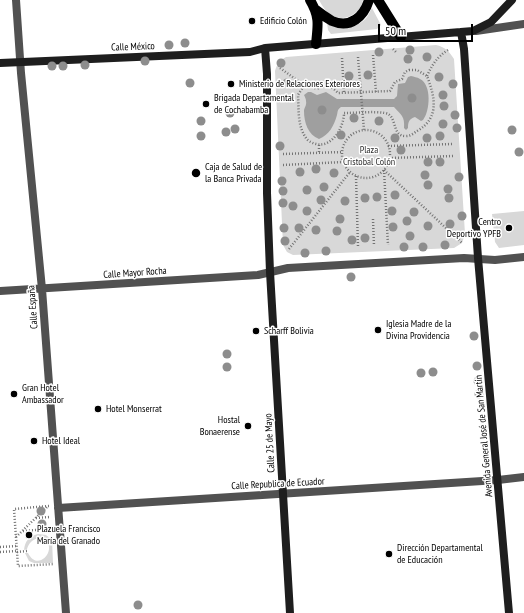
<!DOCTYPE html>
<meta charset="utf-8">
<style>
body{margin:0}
#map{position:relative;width:524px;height:613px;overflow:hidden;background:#fff;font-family:"PT Sans Narrow",sans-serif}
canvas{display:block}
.scale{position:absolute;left:378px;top:24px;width:95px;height:18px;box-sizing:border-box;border:2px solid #000;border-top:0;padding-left:5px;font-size:12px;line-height:14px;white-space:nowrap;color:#000;-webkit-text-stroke:3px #fff;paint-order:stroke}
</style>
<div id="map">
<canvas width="524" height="613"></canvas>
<div class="scale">50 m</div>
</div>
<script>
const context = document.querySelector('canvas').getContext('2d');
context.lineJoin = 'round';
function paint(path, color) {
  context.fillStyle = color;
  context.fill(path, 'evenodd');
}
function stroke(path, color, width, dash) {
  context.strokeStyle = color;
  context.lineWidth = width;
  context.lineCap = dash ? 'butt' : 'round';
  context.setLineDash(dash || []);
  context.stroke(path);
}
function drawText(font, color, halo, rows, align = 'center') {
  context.font = font + ' "PT Sans Narrow",sans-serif';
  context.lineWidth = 3;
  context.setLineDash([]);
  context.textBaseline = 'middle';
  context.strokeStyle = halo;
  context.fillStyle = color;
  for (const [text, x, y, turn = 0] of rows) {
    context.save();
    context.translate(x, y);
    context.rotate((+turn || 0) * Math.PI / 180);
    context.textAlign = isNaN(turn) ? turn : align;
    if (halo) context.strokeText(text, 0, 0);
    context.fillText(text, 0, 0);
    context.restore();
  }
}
const green = new Path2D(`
 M319,0H363C361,14 343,23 331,15C325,11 322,5 319,0Z
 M372,8L381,25L377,29L331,34L328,30L327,23C339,30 358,29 367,17C369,14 370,11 372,8Z
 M436,45C445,47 449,51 454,59L465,234L462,243L454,248L293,255L287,252L283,245L275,71C277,64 280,60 286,57Z
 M524,211V245L499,248L495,242L492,214Z
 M38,534L46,535L52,540L53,563H34L29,561L25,553H28C39,575 61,544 41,539C34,537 29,543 27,549L24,550C25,541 29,536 38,534Z`);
const water = new Path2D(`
 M411,76C414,77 417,77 420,79C432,85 430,111 423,120L421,121L415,117C409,119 408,122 408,128L406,130L404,128C405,116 401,115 394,107H341C337,110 338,111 337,115C334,126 329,135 319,139C308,135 304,122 304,111C304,108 307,105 306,101C306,99 305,97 304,95L308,92H311L317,95L326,92L337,99H394L397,96L398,84L405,83L408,77Z`);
const path = new Path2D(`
 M393,49L397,53
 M373,55L376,92
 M358,57L364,130
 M342,58L344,93
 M280,68L305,86
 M409,70H417L427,76C435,97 440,118 417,131C414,133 411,136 406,136C391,137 398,115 385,113C373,111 357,113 344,113C344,126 333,148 316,144C312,143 308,141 306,138C297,125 299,109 298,95L303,87L309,86L317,89C325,84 332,86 338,93L390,91L395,82L402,79L405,72Z
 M427,76C432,65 437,57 448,50
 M342 154a24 24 0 1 1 48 0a24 24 0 1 1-48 0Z
 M319,145V153
 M388,146L452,144
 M283,154L342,152
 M389,158L453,156
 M283,165L343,162
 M384,170L462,243
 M384,170L388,245
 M356,176L358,247
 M373,219L374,246
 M289,249L350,172
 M49,506L14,509L18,566L54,564
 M36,518L50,517
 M23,531L50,529
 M16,537L48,506
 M0,547L17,546
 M0,552L17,551
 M17,552L27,551`);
const street = new Path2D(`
 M16,0L21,73L42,289L66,613
 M476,31L524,24
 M0,291L258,275L288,268L464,258L495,260L524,257
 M58,508L498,480L524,477`);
const secondary = new Path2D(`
 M461,32L464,49L478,258L509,613
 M265,48L267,74V193L270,272L290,613
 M0,63L250,52L265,48L473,31L491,22L512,0`);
const primary = new Path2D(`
 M310,0C320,17 318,25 316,44
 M378,0L401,37
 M316,10C321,14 327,18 332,21C351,29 364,16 369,0`);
const trees = [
 [185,43],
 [169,45],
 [410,50],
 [379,52],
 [427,57],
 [408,59],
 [145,61],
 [281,63],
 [85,65],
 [52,66],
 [63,66],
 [368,75],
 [349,76],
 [439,77],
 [190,83],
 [287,83],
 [453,84],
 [443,95],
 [412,98],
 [444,106],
 [322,110],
 [230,113],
 [455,115],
 [354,118],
 [201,121],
 [379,121],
 [443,124],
 [457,128],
 [235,129],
 [512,130],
 [226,132],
 [341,135],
 [201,136],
 [440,136],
 [395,138],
 [427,138],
 [280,146],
 [401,150],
 [519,152],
 [428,162],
 [440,162],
 [316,169],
 [300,172],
 [334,173],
 [425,175],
 [459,177],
 [282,181],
 [428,185],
 [324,187],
 [448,189],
 [307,190],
 [283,191],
 [395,195],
 [377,197],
 [365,198],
 [449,198],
 [321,200],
 [345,201],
 [283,203],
 [293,206],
 [307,211],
 [392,211],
 [414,212],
 [462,216],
 [340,219],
 [407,221],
 [450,224],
 [428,226],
 [393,227],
 [284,228],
 [299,228],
 [316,230],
 [337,231],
 [410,236],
 [365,238],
 [352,240],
 [285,241],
 [445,245],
 [404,247],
 [423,247],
 [326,251],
 [305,253],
 [351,277],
 [474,336],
 [227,354],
 [477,366],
 [227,367],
 [433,372],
 [421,373],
 [478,381],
 [479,394],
 [41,511],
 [42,524],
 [138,605]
];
const markers = [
 [252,21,4,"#000"],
 [231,84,4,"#000"],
 [206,104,4,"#000"],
 [196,173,5,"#000"],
 [509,228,4,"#000"],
 [378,330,4,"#000"],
 [256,331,4,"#000"],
 [14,394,4,"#000"],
 [98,409,4,"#000"],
 [248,426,4,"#000"],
 [34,441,4,"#000"],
 [29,535,4,"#000"],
 [389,554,4,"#000"]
];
const poiNames = [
 ["Edificio Colón",260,21],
 ["Ministerio de Relaciones Exteriores",239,84],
 ["Brigada Departamental",214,98],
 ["de Cochabamba",214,110],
 ["Caja de Salud de",205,167],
 ["la Banca Privada",205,179],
 ["Centro",501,222,"right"],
 ["Deportivo YPFB",501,234,"right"],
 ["Iglesia Madre de la",386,324],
 ["Divina Providencia",386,336],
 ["Scharff Bolivia",264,331],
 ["Gran Hotel",22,388],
 ["Ambassador",22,400],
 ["Hotel Monserrat",106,409],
 ["Hostal",240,420,"right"],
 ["Bonaerense",240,432,"right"],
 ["Hotel Ideal",42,441],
 ["Plazuela Francisco",37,529],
 ["María del Granado",37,541],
 ["Dirección Departamental",397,548],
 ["de Educación",397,560]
];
const streetNames = [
 ["Calle México",133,47,-2],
 ["Calle Mayor Rocha",135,273,-4],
 ["Calle España",33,307,-94],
 ["Avenida General José de San Martín",484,436,-95],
 ["Calle 25 de Mayo",270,443,-93],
 ["Calle Republica de Ecuador",278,484,-3]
];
const parkNames = [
 ["Plaza",369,150],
 ["Cristobal Colón",369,162]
];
paint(green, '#d8d8d8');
paint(water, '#9f9f9f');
stroke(path, '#737373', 2.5, [1, 2]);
stroke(street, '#515151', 8);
stroke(secondary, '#1e1e1e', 8);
stroke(primary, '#000', 10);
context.fillStyle = '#8d8d8d';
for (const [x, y] of trees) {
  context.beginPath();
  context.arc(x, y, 4.5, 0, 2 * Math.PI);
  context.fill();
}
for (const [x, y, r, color] of markers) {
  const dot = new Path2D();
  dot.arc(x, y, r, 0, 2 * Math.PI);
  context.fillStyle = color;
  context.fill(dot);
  stroke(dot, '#fff', 1.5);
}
drawText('10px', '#000', '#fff', poiNames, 'left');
drawText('10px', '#000', '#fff', streetNames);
drawText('10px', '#2f2f2f', '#fff', parkNames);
</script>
